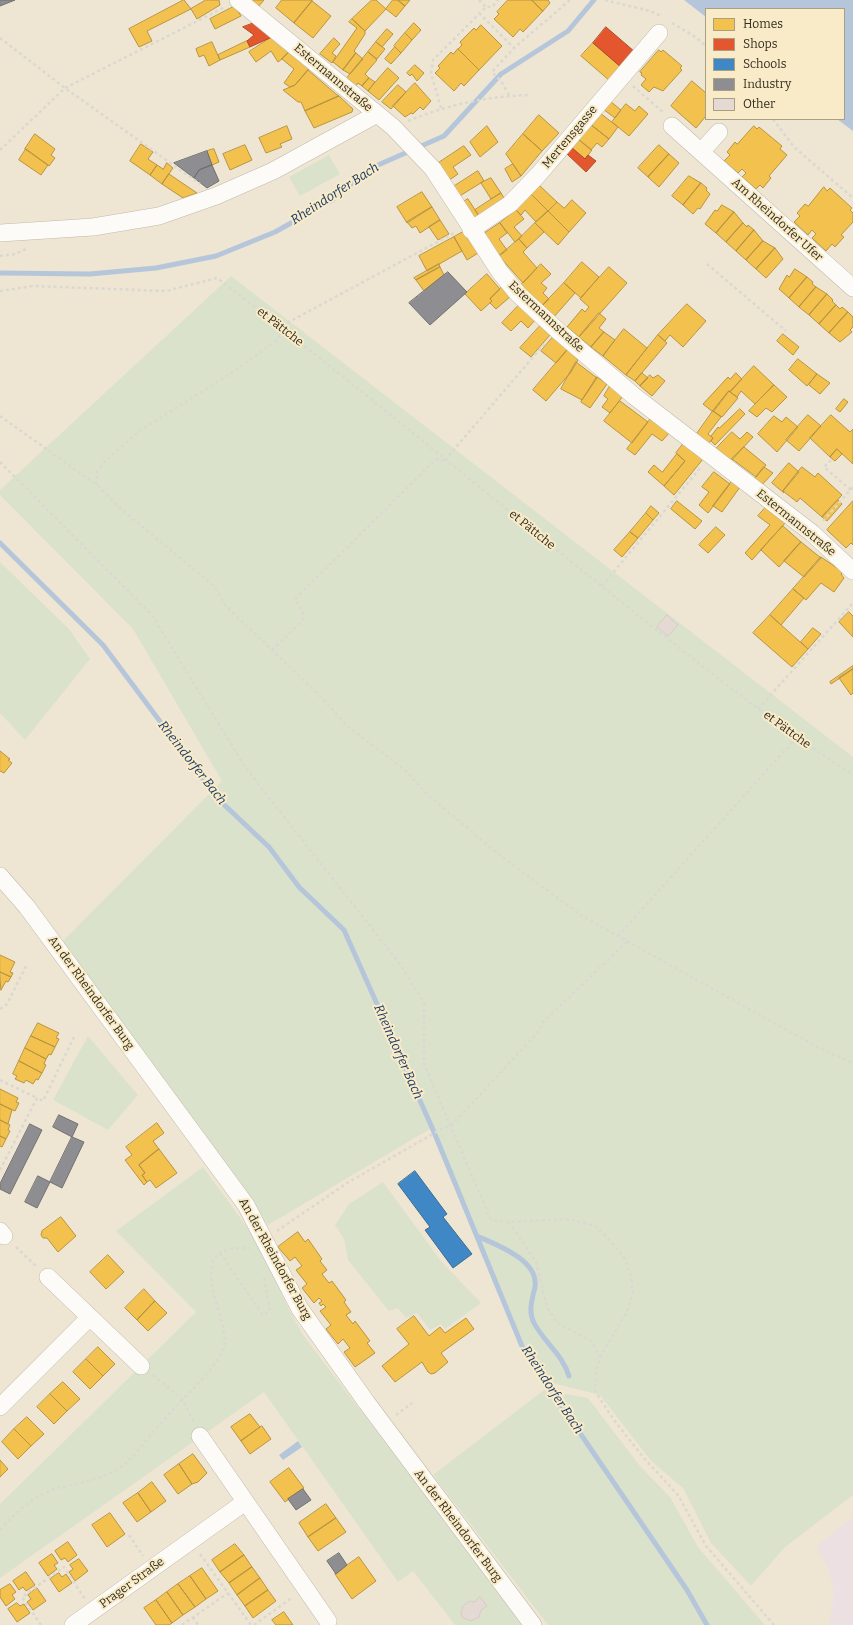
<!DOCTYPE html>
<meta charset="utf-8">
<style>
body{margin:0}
#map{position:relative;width:853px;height:1625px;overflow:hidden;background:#eee6d2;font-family:Bitter,serif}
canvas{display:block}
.legend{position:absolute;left:705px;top:8px;width:140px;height:112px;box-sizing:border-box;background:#f9ebc7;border:1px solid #a99f83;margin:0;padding:5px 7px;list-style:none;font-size:12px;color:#312c1e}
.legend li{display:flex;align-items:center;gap:8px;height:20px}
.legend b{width:20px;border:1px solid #a99f83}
</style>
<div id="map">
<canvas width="853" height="1625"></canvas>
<ul class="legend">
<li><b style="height:11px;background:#f2c14e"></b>Homes</li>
<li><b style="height:11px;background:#e4572e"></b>Shops</li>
<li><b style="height:11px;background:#3f88c5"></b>Schools</li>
<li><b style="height:11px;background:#8d8d92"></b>Industry</li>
<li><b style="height:11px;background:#e5d9d3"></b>Other</li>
</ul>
</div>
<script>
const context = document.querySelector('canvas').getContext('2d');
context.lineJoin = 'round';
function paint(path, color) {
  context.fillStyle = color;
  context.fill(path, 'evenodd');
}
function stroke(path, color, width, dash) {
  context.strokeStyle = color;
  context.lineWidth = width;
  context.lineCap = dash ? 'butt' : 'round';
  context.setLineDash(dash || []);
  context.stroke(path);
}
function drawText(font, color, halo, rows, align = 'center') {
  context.font = font + ' Bitter,serif';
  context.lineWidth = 4;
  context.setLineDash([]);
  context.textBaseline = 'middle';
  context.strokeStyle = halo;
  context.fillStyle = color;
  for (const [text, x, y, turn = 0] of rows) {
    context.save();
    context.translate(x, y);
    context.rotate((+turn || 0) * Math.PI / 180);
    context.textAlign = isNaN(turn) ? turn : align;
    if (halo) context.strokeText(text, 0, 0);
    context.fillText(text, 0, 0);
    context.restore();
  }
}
const education = new Path2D(`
 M853,1517V1625H829L834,1596L830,1572L817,1548L819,1544Z`);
const green = new Path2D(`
 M329,155L340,174L300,196L289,177Z
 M231,276L853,757V1495L784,1548L751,1586L711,1543L683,1488L651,1461L600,1395L544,1381L522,1352L430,1129L268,1225L57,947L222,781L133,629L0,495V490Z
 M0,562L69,629L90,659L25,740L0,713Z
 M88,1036L138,1095L108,1130L53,1100Z
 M203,1167L252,1234L269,1263L286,1304L303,1335L524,1625H455L413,1571L398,1582L264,1392L0,1578V1504L196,1312L116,1231Z
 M383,1182L441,1261L481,1303L445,1329L441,1324L430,1330L417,1313L406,1318L398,1308L389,1311L348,1260L344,1239L335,1225L349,1204Z
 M544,1390L588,1398L640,1466L670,1497L698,1547L765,1625H548L433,1475Z`);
const water = new Path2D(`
 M684,0H853V131L837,119H844V9H706V17Z
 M298,1441L302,1447L283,1460L279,1455Z`);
const homes = new Path2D(`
 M184,0L191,9L147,31L152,41L139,47L129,29Z
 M206,0H219L220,5L197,19L191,9Z
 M252,0H264L258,7L251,1Z
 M282,0H312V1L294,23L276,8Z
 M372,0H376L386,9L365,31L352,19Z
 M393,0H398L405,6L396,17L386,9Z
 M398,0H410L405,6Z
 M508,0H532L543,11L523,32L520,29L513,37L494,19L499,14L497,12Z
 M532,0H548L550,3L543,11Z
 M312,1L331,16L313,38L294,23Z
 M235,6L241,16L215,29L210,19Z
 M352,19L365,31V34L354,51L356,53L343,70L333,62L357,28L349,22Z
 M414,23L421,30L412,40L405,33Z
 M481,25L502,46L479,70L458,49L462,45L460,42L474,28L476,30Z
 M387,29L393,34L382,47L376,42Z
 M405,33L412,40L401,53L394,46Z
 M272,37L289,52L282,59L278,62L271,51L256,62L249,52Z
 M334,38L340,44L332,53L336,56L332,63L320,54Z
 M247,41L250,47L220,60L218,55Z
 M212,42L220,60L209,66L204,55L199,57L196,49Z
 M376,42L385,49L377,59L368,52Z
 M593,43L622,68L610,81L581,56Z
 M395,47L401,53L391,64L385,59Z
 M458,49L479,70L464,86L461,83L454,91L435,73L440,68L438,66L451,52L453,54Z
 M659,50L661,52L663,50L682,66L680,68L682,70L663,91L654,87L649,92L641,85L646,79L641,75L642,73L640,72Z
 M289,52L309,69L295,85L290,87L284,83L294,69L282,59Z
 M368,52L377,60L365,74L369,78L362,86L358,83L356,86L347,78Z
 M356,53L363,59L350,74L343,70Z
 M415,65L424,73L417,81L412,74L410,76L407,73Z
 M388,68L399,78L379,100L368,91Z
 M308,70L336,94L339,96L305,111L301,102H298L283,90L295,85Z
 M369,78L375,82L368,91L362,86Z
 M692,81L706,93V116L696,128L671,106Z
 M415,83L431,101L423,110L420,107L413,114L411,113L405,117L393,106Z
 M398,85L406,92L391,109L382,102Z
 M339,96L353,109L352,112L314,128L305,111Z
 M610,101L621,110L615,118L603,109Z
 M626,104L635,111L639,106L648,114L629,136L612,122Z
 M600,113L618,127L609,139L590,124Z
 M539,115L559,133L542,151L523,134Z
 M590,124L609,139L602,147L597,143L591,150L578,139Z
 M287,126L292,139L280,144L282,147L266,153L259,138Z
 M487,126L498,142L480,157L470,142Z
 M754,126L757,129L759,127L782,146L780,149L787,155L769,176L771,178L763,188L760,185L756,189L742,177L746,173L742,169L738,173L724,161L730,155L727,152L735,142L737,144Z
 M35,134L55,149L51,155L55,158L49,166L25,149Z
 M523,134L542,151L521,176L506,154Z
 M578,139L592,150L585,159L571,147Z
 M141,144L153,152L148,159L157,165L150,175L130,161Z
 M245,145L252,160L230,170L223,154Z
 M659,145L669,154L648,177L638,168Z
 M464,146L471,155L453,167L458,174L448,181L437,164Z
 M26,149L48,165L41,175L19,160Z
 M214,149L219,162L212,165L207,151Z
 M669,154L679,163L659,187L648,177Z
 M167,163L173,168L162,184L150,175L157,165L163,169Z
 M513,164L521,176L512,182L505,169Z
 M478,171L484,181L458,197L453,187Z
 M169,174L197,193L183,198L162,184Z
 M689,176L701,183L683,205L672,196Z
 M491,178L501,193L491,199L481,183Z
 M701,183L707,188L706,190L710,194L700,209L698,208L693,214L683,205Z
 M539,185L557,202L548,211L531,194Z
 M824,187L827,191L830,188L852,208L850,210L853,213V222L841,235L844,237L835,247L832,244L826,251L812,238L816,234L812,230L808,235L794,222L800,216L797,213L805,204L808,206Z
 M422,192L432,207L407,223L397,207Z
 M501,193L504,198L479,216L475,210Z
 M531,194L548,211L536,222L525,210L521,215L516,210Z
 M468,199L479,216L471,221L460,204Z
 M572,200L586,213L569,232L548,211L557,202L564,208Z
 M722,205L734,212L716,233L705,224L715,210L717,211Z
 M432,207L440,220L420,233L416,226L412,228L407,222Z
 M516,210L524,219L514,227L522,236L515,242L500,223Z
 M548,211L569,232L558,245L535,223Z
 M734,212L743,223L726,242L716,233Z
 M440,220L449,234L438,240L429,227Z
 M500,223L507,233L499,239L507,250L499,256L485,237V233Z
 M535,223L544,232L527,248L519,239Z
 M743,223L747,227L748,225L754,230L736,251L726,242Z
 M754,230L763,241L746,260L736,251Z
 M463,232L478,253L467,260L454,237Z
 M454,237L462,251L427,271L419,256Z
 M519,239L527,248L523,252L537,268L523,283L499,256Z
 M763,241L775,248L756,269L746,260Z
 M775,248L783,259L766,278L756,269Z
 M582,262L599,277L581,298L564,283Z
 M439,264L440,267L416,280L414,278Z
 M541,264L551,274L541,283L547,288L543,293L549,299L541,307L520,286Z
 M440,267L444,275L424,291L416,280Z
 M609,267L627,283L579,337L567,327L582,309L585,312L589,307L580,299Z
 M795,269L807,277L789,298L779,289L787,275L789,277Z
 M487,274L500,289L490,299L492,301L481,311L465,294Z
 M807,277L813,282L812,284L816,287L799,307L789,298Z
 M564,283L575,293L553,318L541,307Z
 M503,286L511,296L496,309L490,303L492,301L490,299Z
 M816,287L827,294L809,315L799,307Z
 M827,294L833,300L832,301L836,305L819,324L809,315Z
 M687,304L706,321L683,347L670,335L665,341L658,335Z
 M519,305L535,320L528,328L521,321L511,331L502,323Z
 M836,305L840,309L842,307L848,312L829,333L819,324Z
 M848,312L853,317V327L850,330L852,332L840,342L829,333Z
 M599,313L606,319L599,328L604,332L591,347L579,337Z
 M540,326L550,335L531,357L520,348Z
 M624,329L647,348L626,375L603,356Z
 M604,332L615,340L603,356L591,347Z
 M783,334L799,347L793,355L777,341Z
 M658,335L667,343L635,381L626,375Z
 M553,337L568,349L556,363L541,351Z
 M568,349L578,360L571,372L546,401L533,390Z
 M798,359L817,374L807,386L789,370Z
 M576,362L597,378L582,400L561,389Z
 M754,366L774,385L755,404L741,391L737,397L730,392Z
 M642,373L648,378L640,386L635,381Z
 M736,373L742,379L730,392L729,391L713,412L703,404L728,377L730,379Z
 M817,374L830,383L820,394L809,385Z
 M650,375L653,378L658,375L665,381L652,396L640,386Z
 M597,377L607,384L590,408L581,402Z
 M774,385L787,397L772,412L766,408L757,417L749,411Z
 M610,386L623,396L610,413L602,407L608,399L604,396Z
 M729,391L738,398L722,417L713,411Z
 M844,399L848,402L840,412L836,409Z
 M620,401L648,422L632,443L604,421Z
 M740,409L745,414L715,445L711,441L713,438L711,436L718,427L719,428Z
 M713,411L721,417L708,434L713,438L708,444L696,435Z
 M808,415L821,426L799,451L786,440Z
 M831,415L850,432L853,429V464L837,449L830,457L810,438Z
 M774,416L782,422L786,417L798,427L777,452L758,434Z
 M652,417L670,432L662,441L652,434L635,455L627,449Z
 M732,432L740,439L747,432L753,437L729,463L714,451Z
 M684,443L703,459L674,495L664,486L685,461L676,453Z
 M744,447L766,465L756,477L732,459Z
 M837,449L842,454L835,461L830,457Z
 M677,454L685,461L664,486L648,472L654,465L662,472Z
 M789,463L799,472L783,491L784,493L772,483Z
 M764,467L773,473L759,488L752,482Z
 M802,467L815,477L818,473L842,495L822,517L800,498L797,502L783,491Z
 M714,472L730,484L708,513L699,505L709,492L702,487Z
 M732,481L740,487L722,512L713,506Z
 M838,500L842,504L827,521L822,517Z
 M677,501L702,521L695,529L671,509Z
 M853,501V545L851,543L846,548L827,530Z
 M651,506L659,513L653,520L646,513Z
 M766,507L786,522L752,560L745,553L770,525L758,516Z
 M646,513L653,520L638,538L630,532Z
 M783,526L801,542L779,567L761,550Z
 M716,527L725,535L708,553L699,545Z
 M630,532L638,538L622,557L614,550Z
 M801,542L821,558L804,577L784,561Z
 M821,557L843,572L841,574L844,578L834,592L821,583L806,600L793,589Z
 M793,589L804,598L781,625L770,615Z
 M849,612L853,616V637L839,622Z
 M770,615L808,649L792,667L753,633Z
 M813,628L821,634L808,649L801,642Z
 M853,666V669L831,684L830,682Z
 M853,669V693L851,695L839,678Z
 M0,751L10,759L8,760L12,763L4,773L0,771Z
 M0,955L15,962L10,972L13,973L11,977L0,972Z
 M0,972L11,977L8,982L6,981L1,990Z
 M38,1023L59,1033L56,1038L59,1039L55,1047L31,1036Z
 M31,1036L55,1047L51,1055L49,1054L46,1059L25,1048Z
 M25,1048L46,1059L44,1064L46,1065L42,1073L19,1061Z
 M19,1061L42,1073L38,1080L36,1079L33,1084L26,1080L24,1083L15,1079L17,1076L13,1074Z
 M0,1089L18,1098L16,1102L19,1103L15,1111L0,1104Z
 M0,1104L12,1110L8,1124L0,1120Z
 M0,1120L10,1125L8,1130L10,1131L6,1139L0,1136Z
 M157,1123L164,1133L153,1141L159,1149L139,1165L145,1173L142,1175L147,1182L144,1185L125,1160L132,1155L126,1147Z
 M0,1136L6,1139L2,1147L0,1146Z
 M159,1149L177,1173L156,1188L150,1180L147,1182L142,1175L145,1173L139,1165Z
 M61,1217L76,1236L58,1252L47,1238H43L41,1235L42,1231Z
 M298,1232L305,1242L308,1239L322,1259L320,1261L327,1270L322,1274L329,1283L332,1281L346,1300L344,1302L351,1312L346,1315L353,1324L355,1321L370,1341L367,1343L375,1353L355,1367L344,1352L350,1348L343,1339L338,1344L326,1329L331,1325L320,1311L326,1307L323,1304L321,1306L319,1303L322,1301L319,1298L314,1303L302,1288L307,1284L296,1270L302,1266L295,1257L290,1261L278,1247Z
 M108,1255L124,1272L106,1289L90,1272Z
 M144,1289L155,1301L137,1320L125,1308Z
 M155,1301L167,1313L148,1331L137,1320Z
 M414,1316L429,1336L440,1327L445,1333L466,1318L474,1329L441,1353L448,1362L435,1373L431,1374L428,1372L422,1362L395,1382L382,1366L409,1344L397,1329Z
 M98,1347L115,1364L103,1376L86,1359Z
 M86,1359L103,1376L90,1389L73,1372Z
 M63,1382L80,1399L67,1411L50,1394Z
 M50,1394L67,1411L54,1424L37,1407Z
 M250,1414L260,1427L241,1441L231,1427Z
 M27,1417L44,1434L31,1446L14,1429Z
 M262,1426L271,1439L250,1454L241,1441Z
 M14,1429L31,1446L18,1459L2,1442Z
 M193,1454L207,1473L198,1482L192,1484L179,1464Z
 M0,1460L8,1469L0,1477Z
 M179,1464L192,1484L178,1494L164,1475Z
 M289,1468L304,1488L285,1502L270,1482Z
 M152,1482L166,1501L151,1512L138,1493Z
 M138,1493L151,1512L137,1522L123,1503Z
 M326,1504L336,1518L308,1537L299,1523Z
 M110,1513L125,1534L107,1547L92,1525Z
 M336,1518L346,1532L318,1551L308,1537Z
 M68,1542L77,1555L68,1562L65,1558L61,1560L55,1551Z
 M235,1544L244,1555L220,1572L212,1560Z
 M52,1554L58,1563L54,1565L57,1569L48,1576L39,1563Z
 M244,1555L252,1567L229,1583L220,1572Z
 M359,1557L376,1581L352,1599L335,1574Z
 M79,1559L88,1571L75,1581L69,1572L73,1569L70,1565Z
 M252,1567L260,1578L237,1595L229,1583Z
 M202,1568L218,1591L206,1599L190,1576Z
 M26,1572L35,1585L26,1591L23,1587L19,1590L13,1581Z
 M59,1573L62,1577L66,1574L72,1583L59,1592L50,1579Z
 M190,1576L206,1599L195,1607L178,1584Z
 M260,1578L268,1590L245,1606L237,1595Z
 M10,1584L16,1592L12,1595L15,1599L6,1606L0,1597V1590Z
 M178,1584L195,1607L183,1615L167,1592Z
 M37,1588L46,1601L33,1610L27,1602L31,1599L28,1595Z
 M268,1590L276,1601L253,1618L245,1606Z
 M167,1592L183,1615L172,1623L156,1600Z
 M156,1600L172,1623L169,1625H156L144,1608Z
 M17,1603L20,1606L24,1604L30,1613L17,1622L8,1609Z
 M284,1612L293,1625H276L272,1620Z`);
const shops = new Path2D(`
 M254,23L272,37L250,47L247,41L254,35L243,27Z
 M606,27L635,52L622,68L593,43Z
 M571,147L585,159L588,155L596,161L586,172L566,153Z`);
const schools = new Path2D(`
 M415,1171L447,1214L443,1217L472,1254L453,1268L425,1230L430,1227L398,1184Z`);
const industry = new Path2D(`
 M0,0H15L0,6Z
 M207,151L212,165L199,170L194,178L174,163Z
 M212,165L219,181L207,188L194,178L199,170Z
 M448,272L467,292L430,325L409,303Z
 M59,1115L78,1124L72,1137L53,1127Z
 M30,1124L42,1130L10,1194L0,1189V1184Z
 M72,1137L84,1142L62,1188L50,1182Z
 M38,1176L50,1182L37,1208L25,1202Z
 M303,1489L311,1500L296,1510L288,1499Z
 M339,1553L347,1565L336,1574L327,1561Z`);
const stream = new Path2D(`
 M0,273L90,274L156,268L216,256L275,232L332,200L369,169L444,136L501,74L568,31L594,0
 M0,543L103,645L218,799L269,847L299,887L344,930L434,1132L524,1351L687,1590L707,1625
 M477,1236C497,1245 539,1260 535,1287C532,1300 528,1311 534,1323C544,1342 563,1355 569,1376`);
const building = new Path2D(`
 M667,615L678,625L668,636L657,627Z
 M480,1597L487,1606L481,1610L479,1617L471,1621L463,1618L461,1614L463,1606L470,1601L474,1602Z`);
const path = new Path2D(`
 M479,0L486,7
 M605,0L650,11L661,16
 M479,13L514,48
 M672,23L694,36L706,46
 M0,38L65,88L200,184
 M633,86L664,113
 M509,95L501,81L492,72L514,48L570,0
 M441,108L431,73L433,60L486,7H492L498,0
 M773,119L794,147L853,198
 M408,121C447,105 488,96 530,95
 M0,150L65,88L225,7
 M0,256L15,254L26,249
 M707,264L786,331
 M0,291L33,286L166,291L217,278C345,376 469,479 594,580C679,648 763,716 853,775
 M0,416L97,485L121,509L215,587L225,605L323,699L347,726L404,769L426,793L497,853L582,916L819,1048L853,1063
 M445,460L546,342
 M831,460L824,467L851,490
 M0,462L152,615L245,767L400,964L424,1003V1064L491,1220L508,1222L569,1219L595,1226L607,1237L625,1259L631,1276L633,1293L627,1312L600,1357L596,1373L595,1391L614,1420L643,1457L678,1495L706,1546L774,1625
 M97,485V472L105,461L141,430L230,374L276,341L284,329L285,324L456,232
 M823,521L853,487
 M602,586L701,467
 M272,650L302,621L303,613L295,599L436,459L445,460
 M758,709L853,603
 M618,936L796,738
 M0,1009L7,1004L26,966
 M0,1080L37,1098
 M0,1170L37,1098L43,1101L74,1037
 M509,1222L536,1262L547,1307L556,1322L591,1341L600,1357
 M277,1231L347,1183L445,1127L451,1126L539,1031L543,1022L627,942
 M16,1247L37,1267
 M220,1253L263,1315L270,1311L264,1278
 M153,1375L183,1400L194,1423
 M396,1415L412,1403
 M0,1530C17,1512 33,1495 58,1488C77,1483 105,1479 121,1467C137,1455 148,1437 162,1422C178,1403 198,1386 213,1366C217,1362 222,1354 224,1348C231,1322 188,1259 229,1249C236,1248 244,1248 250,1248
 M129,1535L143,1556
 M200,1554L251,1625
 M193,1617L198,1625
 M41,1625L22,1597L64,1567L85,1599
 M182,1625L228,1593
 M254,1625L293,1597`);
const street = new Path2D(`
 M238,0L393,127L433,169L500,272L518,294L557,330L634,396L812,533L853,571
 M672,126L853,288
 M701,152L719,132
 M471,230L510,204L538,175L659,33
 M0,233L93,227L159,216L216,196L273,171L377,114
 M0,876L27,907L246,1205L300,1309L367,1403L533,1625
 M0,1231L4,1236
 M48,1277L141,1366
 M0,1407L90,1317
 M200,1436L328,1621
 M73,1625L245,1502`);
const streetNames = [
 ["Estermannstraße",333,78,40],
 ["Mertensgasse",570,137,-50],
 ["Am Rheindorfer Ufer",777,220,42],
 ["Estermannstraße",546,317,43],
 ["et Pättche",280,327,38],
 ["Estermannstraße",796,523,39],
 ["et Pättche",532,530,39],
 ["et Pättche",787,730,36],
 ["An der Rheindorfer Burg",91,993,54],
 ["An der Rheindorfer Burg",275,1259,61],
 ["An der Rheindorfer Burg",458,1526,53],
 ["Prager Straße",132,1583,-36]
];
const waterNames = [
 ["Rheindorfer Bach",335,194,-33],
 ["Rheindorfer Bach",192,763,52],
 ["Rheindorfer Bach",398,1052,66],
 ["Rheindorfer Bach",552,1390,57]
];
paint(education, '#ece0e2');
paint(green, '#dbe2cb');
paint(water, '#b6c6da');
paint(homes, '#f2c14e');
stroke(homes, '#b89440', 1);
paint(shops, '#e4572e');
stroke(shops, '#ae4a29', 1);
paint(schools, '#3f88c5');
stroke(schools, '#3b6c93', 1);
paint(industry, '#8d8d92');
stroke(industry, '#71706f', 1);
stroke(stream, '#b6c6da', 5);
paint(building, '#e5d9d3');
stroke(building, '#d7ccc5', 1);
stroke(street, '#c0b9aa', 18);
stroke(path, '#dad8d1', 2.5, [3, 3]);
stroke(street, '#fcfbf8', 17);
drawText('12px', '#312c1e', '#f9ebc7', streetNames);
drawText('italic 13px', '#1a3a69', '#f9ebc7', waterNames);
</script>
